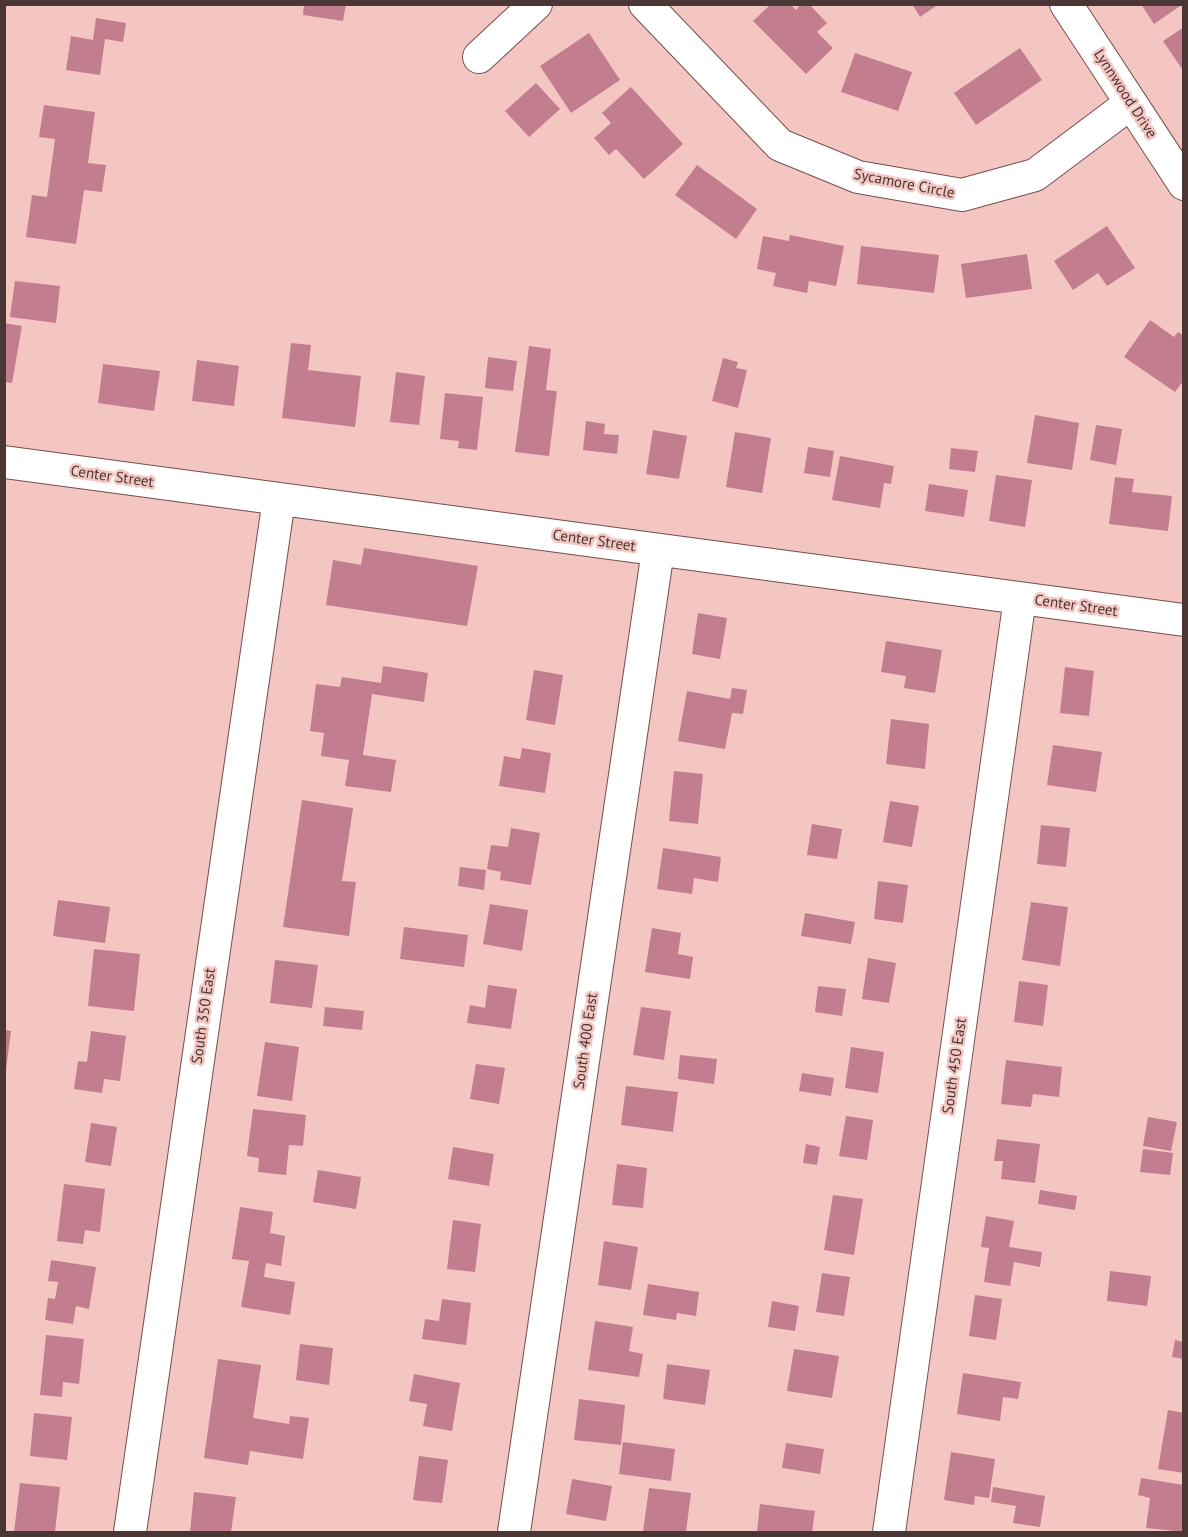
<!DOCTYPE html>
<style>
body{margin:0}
#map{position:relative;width:1188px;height:1537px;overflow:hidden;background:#f4c6c1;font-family:"PT Sans",sans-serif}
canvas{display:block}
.frame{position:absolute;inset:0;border:6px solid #493635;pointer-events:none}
</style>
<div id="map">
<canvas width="1188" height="1537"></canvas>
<div class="frame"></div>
</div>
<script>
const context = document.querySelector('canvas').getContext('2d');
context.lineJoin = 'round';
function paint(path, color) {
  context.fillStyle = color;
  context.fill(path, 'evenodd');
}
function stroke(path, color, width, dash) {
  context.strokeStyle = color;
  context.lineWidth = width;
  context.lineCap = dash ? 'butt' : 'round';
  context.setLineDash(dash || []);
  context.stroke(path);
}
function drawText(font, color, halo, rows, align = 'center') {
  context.font = font + ' "PT Sans",sans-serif';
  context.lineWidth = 5;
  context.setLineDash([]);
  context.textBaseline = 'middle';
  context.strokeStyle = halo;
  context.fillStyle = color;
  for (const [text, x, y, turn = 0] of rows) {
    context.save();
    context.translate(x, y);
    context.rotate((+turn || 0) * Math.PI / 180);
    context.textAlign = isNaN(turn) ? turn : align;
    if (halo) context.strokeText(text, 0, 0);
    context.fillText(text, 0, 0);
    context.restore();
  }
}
const forest = new Path2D(`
 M5,1030L11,1031L5,1078L4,1030Z`);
const building = new Path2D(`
 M304,4H346L343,21L303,15Z
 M801,4H809L827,23L817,32L833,48L806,74L753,21L770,5H791L796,10Z
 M912,4H939L920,17Z
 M1141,4H1183L1154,24Z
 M96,18L126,23L123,42L105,39L100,75L66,70L71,36L93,40Z
 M1184,27V72L1163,41Z
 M589,33L620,80L571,113L540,66Z
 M1020,48L1042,80L976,125L954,93Z
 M855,53L912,72L898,111L841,92Z
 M536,83L560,109L529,137L505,111Z
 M631,87L683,144L644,179L616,149L609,155L594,138L611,123L602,113Z
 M44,105L95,112L88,163L106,165L102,192L84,190L76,244L26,237L32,195L47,197L55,139L39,137Z
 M697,165L757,209L736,239L675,195Z
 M1107,226L1135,268L1107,286L1098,273L1073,290L1054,261Z
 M790,235L844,246L836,286L809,281L807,293L773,286L776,273L757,269L763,236L789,241Z
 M861,246L939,255L934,293L857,284Z
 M1027,254L1032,289L966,298L961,264Z
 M15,281L60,286L56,323L10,317Z
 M1150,320L1174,337L1178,332L1184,336V380L1175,392L1124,357Z
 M4,323L22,326L12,383L4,382Z
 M291,343L311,345L308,370L361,376L355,427L282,418Z
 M529,346L551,349L546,390L557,391L549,456L515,452Z
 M488,357L517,361L513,391L485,388Z
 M723,358L738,362L736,368L747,370L738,408L712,401Z
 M197,360L239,366L234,406L192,401Z
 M103,364L160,371L154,411L98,403Z
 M396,372L425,376L419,425L390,422Z
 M445,393L483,397L477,450L458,448L459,441L440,439Z
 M1035,415L1079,423L1072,470L1027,463Z
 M586,421L605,424L604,434L619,435L617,454L583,450Z
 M1096,425L1122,429L1116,465L1090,460Z
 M653,430L687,436L679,479L646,474Z
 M735,432L771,438L762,493L726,487Z
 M808,447L834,451L830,477L804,473Z
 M951,448L978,451L975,472L949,469Z
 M840,456L894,466L891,484L884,483L880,508L832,500Z
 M996,475L1032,480L1025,527L989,521Z
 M1115,477L1134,479L1132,492L1172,496L1168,531L1109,524Z
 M929,484L968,490L964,517L925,511Z
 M364,548L478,566L467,626L326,605L333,560L361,565Z
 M698,613L727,618L720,659L692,654Z
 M886,641L942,650L935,693L904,688L906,676L881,672Z
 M383,666L428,673L424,702L372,694L363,755L396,760L391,792L345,786L349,760L321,756L324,733L310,731L316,684L340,687L342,677L381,683Z
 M1065,667L1094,671L1089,716L1060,713Z
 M534,670L563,675L555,725L526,720Z
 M732,688L747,690L743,714L732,713L725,749L678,741L687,691L730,699Z
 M891,719L929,724L925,769L886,764Z
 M1053,745L1102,752L1096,792L1047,785Z
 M522,748L551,753L545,793L499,786L504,756L520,759Z
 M674,771L703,774L698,824L669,821Z
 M302,800L353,808L342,881L356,882L349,936L283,927Z
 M890,801L919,806L912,847L883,842Z
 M812,824L842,829L837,859L807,855Z
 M1041,825L1070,828L1066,867L1037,864Z
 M511,828L540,833L531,885L500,880L501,872L487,869L491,845L508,847Z
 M663,848L721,857L718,882L694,878L692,894L657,889Z
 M460,867L486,870L484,890L458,886Z
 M878,881L908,885L903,923L874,919Z
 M58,900L110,907L105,943L53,936Z
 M1031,902L1068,907L1060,966L1022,960Z
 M490,904L528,910L522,951L483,944Z
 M805,913L855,922L851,944L801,936Z
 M404,927L468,935L464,967L400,959Z
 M652,928L681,933L678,954L693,957L690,979L645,972Z
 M94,949L140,954L134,1011L88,1006Z
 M868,958L896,963L889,1003L862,999Z
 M275,960L318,965L312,1008L270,1003Z
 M1019,981L1048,985L1043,1026L1014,1022Z
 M488,985L517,989L511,1029L467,1023L470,1005L485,1008Z
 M818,986L846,989L842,1016L815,1012Z
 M325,1007L364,1011L362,1030L323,1026Z
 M641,1007L671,1011L664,1060L633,1055Z
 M91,1031L126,1036L120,1081L104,1079L102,1093L74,1089L78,1061L87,1062Z
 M265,1042L299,1047L292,1101L257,1096Z
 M851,1047L884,1052L878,1093L845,1088Z
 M680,1055L717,1059L714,1084L678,1079Z
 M1006,1060L1062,1067L1059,1097L1033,1094L1031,1107L1001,1104Z
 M476,1064L505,1068L499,1104L470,1099Z
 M802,1073L834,1078L831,1096L799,1091Z
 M626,1086L678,1092L673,1132L621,1125Z
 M253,1109L306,1115L303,1146L289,1145L286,1175L258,1172L259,1158L247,1156Z
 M846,1116L873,1120L867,1160L839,1156Z
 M1148,1117L1177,1122L1171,1151L1143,1146Z
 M91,1123L117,1127L111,1166L85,1162Z
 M997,1139L1040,1144L1035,1183L1001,1179L1003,1161H994Z
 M806,1144L820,1147L817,1165L803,1163Z
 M453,1147L494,1154L489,1186L448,1179Z
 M1143,1149L1173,1153L1170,1175L1140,1172Z
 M617,1164L647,1168L643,1208L612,1205Z
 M318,1170L361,1177L356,1209L313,1202Z
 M64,1184L105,1189L100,1232L85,1230L83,1244L57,1241Z
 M1040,1190L1077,1196L1075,1210L1038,1204Z
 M833,1195L863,1199L854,1255L824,1250Z
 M240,1207L273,1212L270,1233L285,1236L281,1266L266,1263L264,1277L295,1282L290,1315L241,1307L249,1261L232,1259Z
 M986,1216L1014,1221L1009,1247L1042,1252L1040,1267L1014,1262L1010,1286L984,1282L989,1248L981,1247Z
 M453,1220L481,1224L475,1272L447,1269Z
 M604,1241L638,1247L631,1290L598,1285Z
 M51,1260L96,1267L89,1309L76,1306L73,1324L45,1320L48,1298L55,1299L58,1282L48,1281Z
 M1110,1271L1151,1276L1147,1306L1107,1301Z
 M822,1273L850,1277L844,1316L816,1312Z
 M648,1284L699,1292L696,1316L677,1313L676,1320L643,1315Z
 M975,1295L1002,1299L996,1340L969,1336Z
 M442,1299L471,1303L466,1345L422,1339L425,1319L439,1321Z
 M772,1301L799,1306L795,1331L768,1327Z
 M595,1321L633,1327L629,1351L643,1354L639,1377L588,1370Z
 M46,1335L84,1339L79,1384L63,1382L62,1397L40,1395Z
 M1175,1340L1184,1342V1359L1172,1357Z
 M300,1344L333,1348L329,1385L296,1380Z
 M794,1349L839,1356L832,1398L787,1391Z
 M218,1359L261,1365L253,1418L289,1424L290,1416L309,1418L303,1459L250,1451L248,1465L204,1458Z
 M667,1364L710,1370L705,1405L663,1399Z
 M963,1373L1021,1382L1018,1399L1003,1397L1000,1421L957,1414Z
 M414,1374L460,1383L452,1431L423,1426L427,1404L409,1401Z
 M579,1399L625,1405L621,1445L574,1440Z
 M1168,1410L1184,1413V1473L1158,1469Z
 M34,1413L72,1417L67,1460L30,1456Z
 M623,1442L675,1449L671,1481L619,1474Z
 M786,1443L824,1449L820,1474L782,1468Z
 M951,1452L995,1459L989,1498L975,1496L974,1505L944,1500Z
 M419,1456L448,1460L442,1503L413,1500Z
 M1141,1478L1184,1485V1532L1146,1528L1150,1498L1138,1495Z
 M572,1479L612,1486L606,1521L566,1514Z
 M20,1483L60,1487L55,1532H14Z
 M993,1487L1045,1496L1040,1527L1013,1523L1016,1506L991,1502Z
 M649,1488L691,1493L686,1532H643Z
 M194,1492L236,1497L231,1532H190Z
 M760,1504L815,1511L812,1532H757Z`);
const minor = new Path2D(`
 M645,4L780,145L858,177L962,195L1035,175L1131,103
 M1066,4L1184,184
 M479,57L536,4
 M4,462L1184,620
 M130,1532L279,499
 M514,1532L658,550
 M889,1532L1020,598`);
const streetNames = [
 ["Lynnwood Drive",1125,94,57],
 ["Sycamore Circle",904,184,11],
 ["Center Street",112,477,8],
 ["Center Street",594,541,8],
 ["Center Street",1076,606,8],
 ["South 350 East",204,1016,-82],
 ["South 400 East",586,1041,-82],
 ["South 450 East",955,1066,-82]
];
paint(forest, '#c37e79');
paint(building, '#c27e8e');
stroke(minor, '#764f4c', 34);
stroke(minor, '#fff', 32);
drawText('15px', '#493635', '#f4c6c1', streetNames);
</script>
